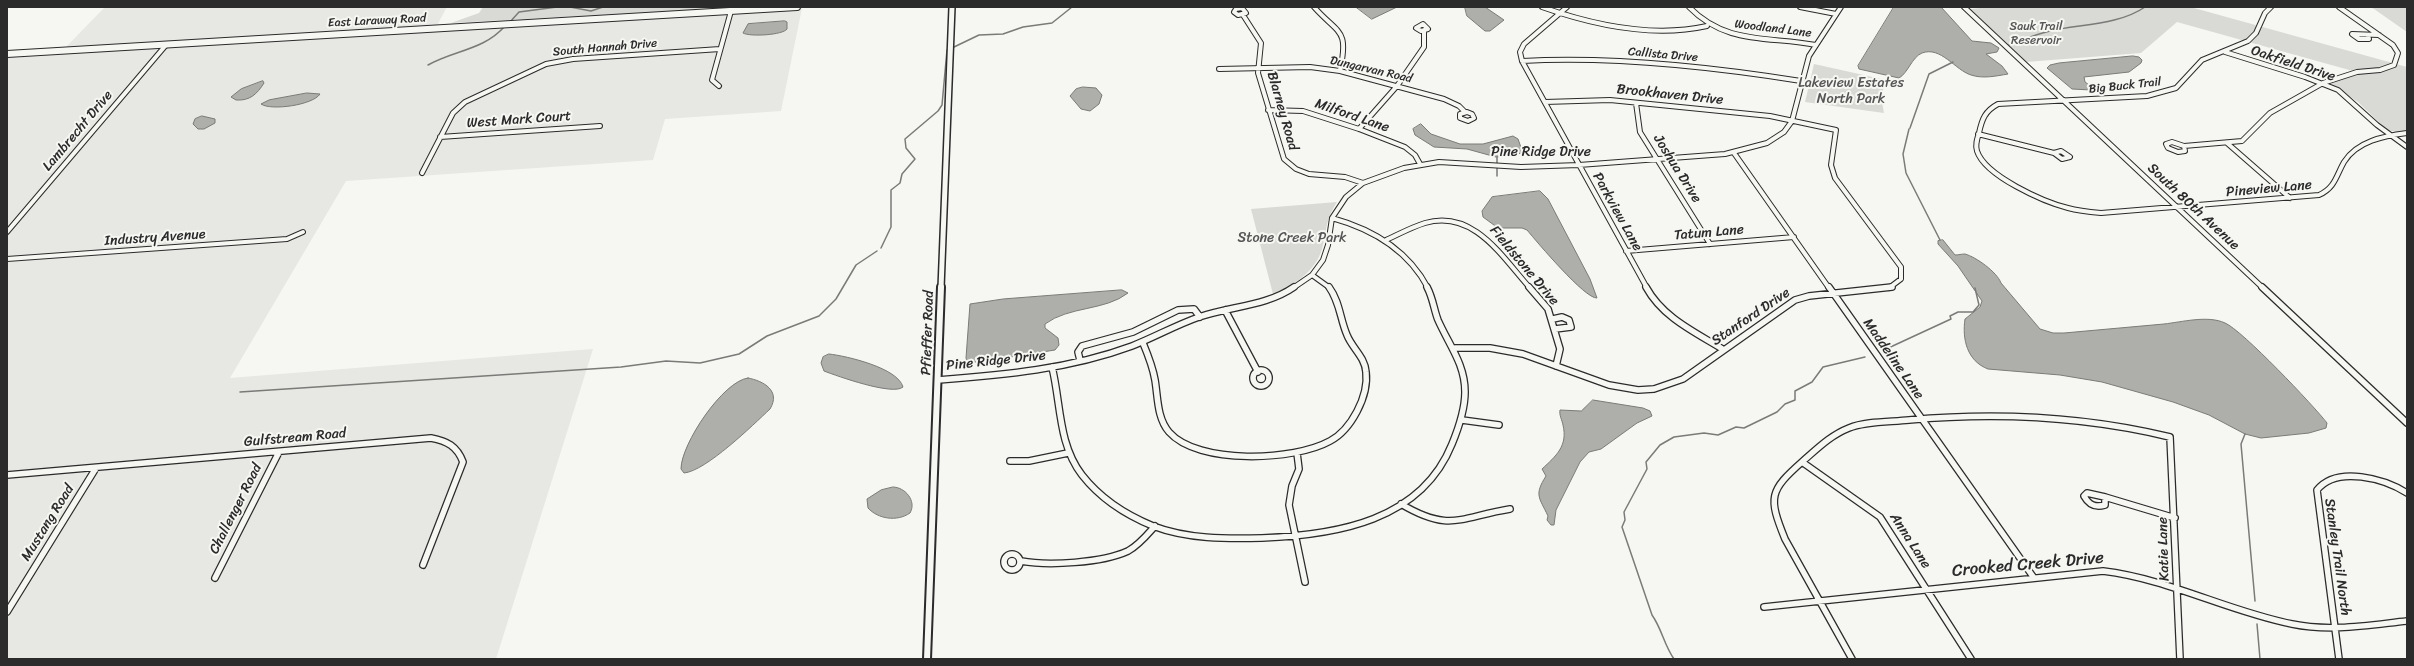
<!DOCTYPE html>
<style>
body{margin:0}
#map{position:relative;width:2414px;height:666px;overflow:hidden;background:#f6f6f2;font-family:Sriracha,sans-serif}
canvas{display:block}
.frame{position:absolute;inset:0;border:8px solid #2b2b2b;pointer-events:none}
</style>
<div id="map">
<canvas width="2414" height="666"></canvas>
<div class="frame"></div>
</div>
<script>
const context = document.querySelector('canvas').getContext('2d');
context.lineJoin = 'round';
function paint(path, color) {
  context.fillStyle = color;
  context.fill(path, 'evenodd');
}
function stroke(path, color, width, dash) {
  context.strokeStyle = color;
  context.lineWidth = width;
  context.lineCap = dash ? 'butt' : 'round';
  context.setLineDash(dash || []);
  context.stroke(path);
}
function drawText(font, color, halo, rows, align = 'center') {
  context.font = font + ' Sriracha,sans-serif';
  context.lineWidth = 4;
  context.setLineDash([]);
  context.textBaseline = 'middle';
  context.strokeStyle = halo;
  context.fillStyle = color;
  for (const [text, x, y, turn = 0] of rows) {
    context.save();
    context.translate(x, y);
    context.rotate((+turn || 0) * Math.PI / 180);
    context.textAlign = isNaN(turn) ? turn : align;
    if (halo) context.strokeText(text, 0, 0);
    context.fillText(text, 0, 0);
    context.restore();
  }
}
const built = new Path2D(`
 M105,7H447L435,29L802,8L781,111L665,119L653,160L346,181L230,378L593,349L496,659H7V50L66,47Z`);
const green = new Path2D(`
 M483,7H746L451,23L479,13Z
 M1991,7H2195L2194,8L2407,67V131L2396,132L2387,130L2358,102L2330,83L2360,73L2177,22L2141,53L2026,62L1970,9Z
 M2370,7H2407V32L2374,9Z
 M1814,64L1886,80L1881,97L1884,113L1805,102Z
 M1337,202C1325,220 1327,230 1322,249C1315,272 1294,285 1273,294L1251,209Z`);
const water = new Path2D(`
 M1356,7H1397L1372,19Z
 M1465,7H1485L1504,20L1490,31H1485L1467,16Z
 M1894,7H1941L1972,41L1991,43L1999,48L1997,52L1986,54L2002,66L2008,74C1996,76 1983,79 1971,75C1955,70 1941,46 1922,53C1912,57 1908,73 1899,78L1859,69L1858,66Z
 M785,21L787,22V29C783,35 750,37 743,33L748,24Z
 M2133,56L2139,57L2142,60L2141,63L2129,72L2084,77L2085,82L2093,88L2091,90L2072,89L2047,68L2050,65L2059,63Z
 M263,81L264,83C257,94 250,101 236,100L231,97L241,89Z
 M1083,87L1096,88L1102,95L1099,104L1090,111L1081,109L1070,96L1076,89Z
 M307,93L320,94C313,105 271,111 261,104L269,100Z
 M202,116L215,119V123L204,129H198L193,124L195,119Z
 M1421,124L1431,134L1460,144H1483L1513,136L1518,139L1523,153L1496,157L1467,149L1434,147L1415,135L1413,129Z
 M1540,191L1548,199L1590,279L1597,298C1585,299 1537,242 1527,230L1522,228H1498L1483,217L1482,211L1492,197Z
 M1943,240L1955,255C1959,255 1961,254 1965,254C1976,257 1997,272 2001,283L2040,329L2053,333H2064C2097,330 2131,327 2164,324C2182,322 2208,315 2225,323C2242,330 2314,406 2327,423L2326,428L2309,433L2261,438L2245,434L2209,415L2173,402L2102,382L2060,375L1988,369C1967,361 1962,339 1965,319L1980,307L1982,301L1958,266L1938,244V241Z
 M1122,290L1128,293C1105,311 1069,306 1045,324V328L1058,338L1059,345L1055,350L978,362H967L966,358L970,304L1003,299Z
 M829,354C847,356 898,368 903,387C893,396 837,376 824,371L821,363L823,357Z
 M748,378C764,381 781,391 770,409C753,425 706,471 684,473L681,469C681,444 723,381 748,378Z
 M1593,400L1643,408L1650,411L1652,416L1637,423L1601,449L1589,452L1580,462L1556,510L1554,525H1551L1547,520L1548,516C1539,497 1534,495 1546,476L1542,469C1556,456 1568,446 1563,425C1562,420 1559,415 1560,410L1581,411Z
 M893,487C905,487 917,501 910,513C897,522 878,519 868,508L867,499L881,490Z`);
const stream = new Path2D(`
 M570,7L591,11L603,7
 M510,22L519,12L557,7
 M2009,45C2022,40 2036,34 2050,31C2081,24 2119,25 2145,7
 M954,47L979,35L1003,34L1023,27L1052,23L1072,7
 M428,65C455,50 484,50 505,26
 M1910,128L1929,74L1953,62
 M1909,129L1903,154L1906,173L1940,240
 M1497,157V176
 M881,248L891,227V190L900,183L902,174L915,159L906,148L905,139L938,111L942,105L947,50
 M1884,350L1951,319L1950,316L1958,312H1973L1979,305L1975,288
 M240,392L621,367L666,361L700,363L739,354L767,336L819,316L836,299L856,265L877,251
 M2245,434L2241,444L2255,601
 M2257,624L2260,659
 M1674,659C1664,645 1662,629 1652,615L1622,527L1625,520L1624,512L1647,469L1646,462L1660,445L1674,437L1704,433L1718,435L1736,427L1744,428L1777,412L1785,404L1795,400V391L1812,382L1823,367L1865,357`);
const minorFar1 = new Path2D(`
 M1314,7C1339,35 1349,28 1340,71
 M1542,7C1593,25 1653,38 1707,26
 M1567,7L1524,44L1520,52L1522,61L1647,288
 M1689,7C1726,45 1768,36 1816,45
 M1800,7L1836,14
 M1964,7L2263,288
 M2271,7L2265,13L2256,33L2248,41L2202,60L2176,88L2147,96L1998,104C1985,111 1982,119 1979,133C1977,139 1975,145 1977,151C1985,176 2044,202 2068,208C2079,211 2090,212 2101,213L2319,195C2335,188 2336,176 2344,162C2357,141 2384,136 2407,133
 M1242,8L1246,13L1238,15L1234,12L1236,9Z
 M1243,15L1261,43L1258,73L1284,159L1296,169L1309,174L1345,177L1363,183
 M1423,24L1428,29L1421,31L1416,28Z
 M2368,36L2369,39H2359L2352,34L2379,35
 M2225,52L2305,77L2338,90L2377,125L2407,147
 M1522,61C1611,56 1713,67 1801,81
 M1219,69L1310,67L1340,71L1444,99L1459,106L1465,112
 M719,86L712,80L731,11
 M1545,102L1610,100L1770,116L1836,130L1831,165L1835,178L1901,267V279L1889,288
 M1636,103L1640,132L1710,244
 M1268,110L1303,111L1359,129L1405,147L1415,155L1420,164
 M1467,112L1472,114L1474,118L1468,121L1460,118V114Z
 M1359,129L1397,86L1424,47V31
 M1978,134L2054,153
 M440,137L600,126
 M2172,142L2184,146L2185,151L2178,152L2168,148L2166,144Z
 M2227,143L2290,198
 M2184,146L2242,141L2270,113L2323,83L2357,72L2380,70L2394,65L2398,53L2393,45L2339,7
 M2061,151L2070,157L2062,159L2054,153Z
 M1734,153L1829,288
 M422,173L453,113L465,102L546,64L573,59L720,49
 M1332,218C1372,229 1408,250 1428,288
 M7,232L166,45
 M1386,240C1399,234 1412,227 1425,223C1474,209 1502,257 1530,288
 M1626,251L1794,237
 M7,259L287,239L303,232
 M1312,275L1330,288
 M1293,288L1312,275L1323,260L1328,245L1332,218L1346,197L1363,183L1404,168L1439,162L1521,167L1579,165L1725,154L1767,143L1784,132L1792,121L1809,56L1841,7`);
const minor = new Path2D(`
 M1529,287L1548,309L1560,349L1556,366
 M1646,287C1663,318 1695,332 1724,350
 M1829,287L2034,578
 M2262,287L2407,423
 M1225,310L1258,372
 M1553,319L1562,317L1569,320L1571,327L1555,329
 M1143,343C1148,355 1153,368 1155,380C1158,398 1157,418 1169,432C1198,465 1294,461 1330,441C1351,430 1369,396 1366,372C1365,357 1352,348 1347,335C1340,319 1340,302 1329,287
 M1455,348H1490L1523,354L1609,385L1638,390L1654,389L1683,379L1795,300L1809,296L1892,287
 M1080,360L1078,352L1082,346L1133,332L1178,310L1194,309L1200,317
 M1052,367C1061,403 1058,444 1082,475C1100,498 1126,515 1153,526C1187,539 1226,539 1262,538C1337,535 1421,521 1452,444C1459,427 1465,410 1465,392C1465,364 1449,345 1438,320C1434,310 1433,298 1427,287
 M1253 378a8 8 0 1 1 16 0a8 8 0 1 1-16 0Z
 M938,380C1004,375 1070,369 1132,346C1155,337 1176,325 1199,317C1231,306 1267,306 1294,287
 M1462,420L1499,425
 M1297,453L1299,469L1292,486L1289,505L1305,582
 M1010,461H1029L1068,453
 M1802,462L1880,517L1971,659
 M7,475L431,438C447,441 457,446 463,462L423,565
 M2087,493L2105,497V505C2095,508 2089,505 2084,496Z
 M2105,497L2175,518
 M1401,504C1450,533 1460,517 1510,509
 M1004 562a8 8 0 1 1 16 0a8 8 0 1 1-16 0Z
 M1021,561C1048,566 1102,563 1128,551C1139,545 1147,535 1155,526
 M215,578L279,452
 M1764,607L2103,571C2169,579 2227,611 2292,624C2330,632 2369,625 2407,621
 M7,612L96,468
 M1852,659L1785,539C1768,497 1769,491 1803,461C1818,448 1831,435 1849,428C1866,421 1891,422 1909,420C1998,412 2083,416 2170,437L2180,659
 M2339,659L2317,490C2337,465 2385,479 2407,493`);
const tertiaryFar1 = new Path2D(`
 M941,288L952,7`);
const tertiary = new Path2D(`
 M927,659L941,287`);
const secondary = new Path2D(`
 M7,54L797,7`);
const farStreetnames = [
 ["East Laraway Road",377,21,-3],
 ["Woodland Lane",1773,29,7],
 ["South Hannah Drive",605,48,-5],
 ["Callista Drive",1663,55,5],
 ["Dungarvan Road",1371,70,13],
 ["Big Buck Trail",2125,86,-6]
];
const farParknames = [
 ["Sauk Trail",2036,27],
 ["Reservoir",2036,41]
];
const streetNames = [
 ["Oakfield Drive",2293,64,18],
 ["Brookhaven Drive",1670,95,6],
 ["Blarney Road",1282,111,74],
 ["Milford Lane",1352,116,19],
 ["West Mark Court",519,120,-4],
 ["Lambrecht Drive",78,131,-50],
 ["Pine Ridge Drive",1541,152],
 ["Joshua Drive",1677,169,58],
 ["Pineview Lane",2269,189,-5],
 ["South 80th Avenue",2193,207,43],
 ["Parkview Lane",1617,212,61],
 ["Tatum Lane",1709,233,-5],
 ["Industry Avenue",155,238,-4],
 ["Fieldstone Drive",1524,266,50],
 ["Stanford Drive",1751,317,-34],
 ["Pfieffer Road",928,333,-88],
 ["Maddeline Lane",1893,359,55],
 ["Pine Ridge Drive",996,361,-6],
 ["Gulfstream Road",295,438,-5],
 ["Challenger Road",236,509,-63],
 ["Mustang Road",48,523,-58],
 ["Anna Lane",1910,541,57],
 ["Katie Lane",2164,549,-92],
 ["Stanley Trail North",2337,557,82]
];
const parkNames = [
 ["Lakeview Estates",1851,83],
 ["North Park",1851,99],
 ["Stone Creek Park",1292,238]
];
const nearStreetnames = [
 ["Crooked Creek Drive",2028,565,-5]
];
paint(built, '#e7e7e3');
paint(green, '#d9d9d5');
paint(water, '#aeaeab');
stroke(water, '#7a7a78', 1);
stroke(stream, '#7a7a78', 1.5);
stroke(minorFar1, '#2b2b2b', 6);
stroke(minor, '#2b2b2b', 8);
stroke(tertiaryFar1, '#2b2b2b', 8);
stroke(tertiary, '#2b2b2b', 10);
stroke(secondary, '#2b2b2b', 8);
stroke(minorFar1, '#f6f6f2', 4);
stroke(minor, '#f6f6f2', 5.5);
stroke(tertiaryFar1, '#f6f6f2', 5);
stroke(tertiary, '#f6f6f2', 6);
stroke(secondary, '#f6f6f2', 6);
drawText('12px', '#2b2b2b', '#f6f6f2', farStreetnames);
drawText('12px', '#565656', '#f6f6f2', farParknames);
drawText('14px', '#2b2b2b', '#f6f6f2', streetNames);
drawText('14px', '#565656', '#f6f6f2', parkNames);
drawText('17px', '#2b2b2b', '#f6f6f2', nearStreetnames);
</script>
